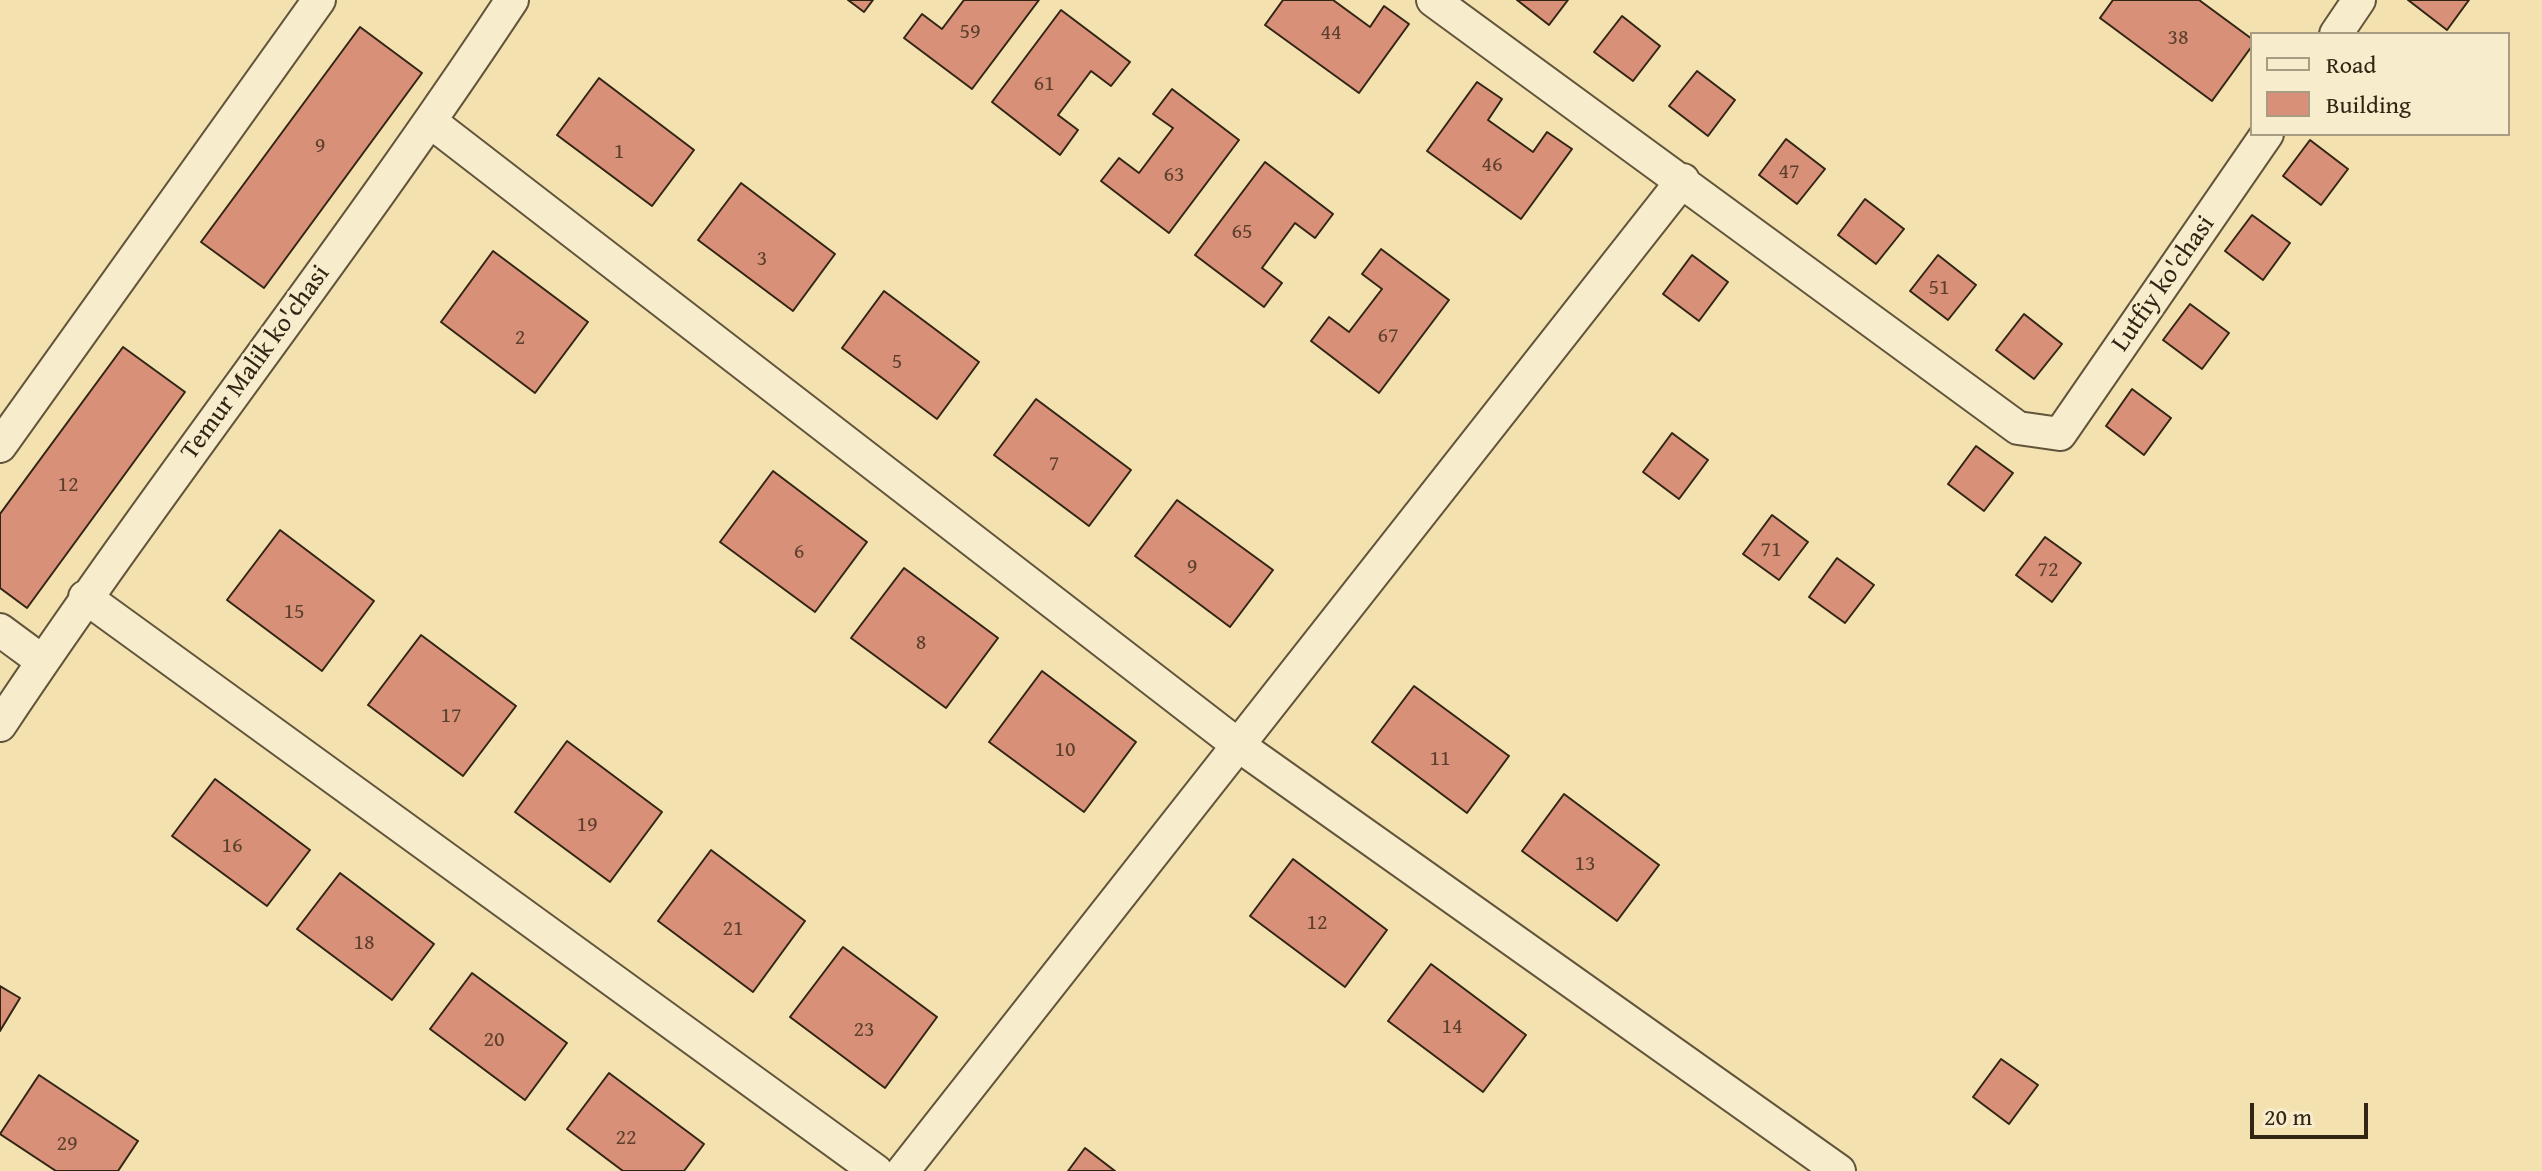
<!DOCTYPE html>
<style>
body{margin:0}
#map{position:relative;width:2542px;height:1171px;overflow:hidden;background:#f3e2b0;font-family:"Gentium Book Plus",serif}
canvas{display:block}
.legend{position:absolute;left:2250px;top:32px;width:260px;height:104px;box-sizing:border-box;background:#f7eccc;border:2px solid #a89c82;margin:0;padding:10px 14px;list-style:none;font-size:24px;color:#322514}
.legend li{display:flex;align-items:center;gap:16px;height:40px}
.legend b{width:40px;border:2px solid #a89c82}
.scale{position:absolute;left:2250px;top:1103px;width:118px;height:36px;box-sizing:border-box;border:4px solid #322514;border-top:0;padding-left:10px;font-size:24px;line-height:28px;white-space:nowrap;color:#322514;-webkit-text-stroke:6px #f7eccc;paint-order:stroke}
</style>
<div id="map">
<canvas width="2542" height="1171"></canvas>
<ul class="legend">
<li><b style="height:10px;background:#f7eccc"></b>Road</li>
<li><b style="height:22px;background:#d99078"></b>Building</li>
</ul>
<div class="scale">20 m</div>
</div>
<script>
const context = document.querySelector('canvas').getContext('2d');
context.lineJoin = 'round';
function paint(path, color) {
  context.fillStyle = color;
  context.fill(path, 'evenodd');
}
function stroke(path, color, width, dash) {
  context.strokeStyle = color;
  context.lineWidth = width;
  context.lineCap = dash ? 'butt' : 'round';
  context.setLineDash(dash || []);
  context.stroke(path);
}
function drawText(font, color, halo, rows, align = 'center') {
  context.font = font + ' "Gentium Book Plus",serif';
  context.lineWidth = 6;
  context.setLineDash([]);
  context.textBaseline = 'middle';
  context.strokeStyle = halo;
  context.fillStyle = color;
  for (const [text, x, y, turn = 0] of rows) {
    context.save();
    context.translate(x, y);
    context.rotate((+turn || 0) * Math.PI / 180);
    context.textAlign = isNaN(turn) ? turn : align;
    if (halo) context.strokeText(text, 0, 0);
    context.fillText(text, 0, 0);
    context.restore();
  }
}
const building = new Path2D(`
 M848,0H873L864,12Z
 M964,0H1039L972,89L904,38L922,14L942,29Z
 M1283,0H1333L1370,27L1384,6L1409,24L1359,93L1265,25Z
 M1517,0H1568L1549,25Z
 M2113,0H2199L2252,39V46L2212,101L2100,18Z
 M2408,0H2469L2447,30Z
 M1061,10L1130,62L1111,86L1091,71L1058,115L1078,130L1060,155L992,102Z
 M1622,16L1660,46L1633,81L1594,52Z
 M360,27L422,73L264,288L201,242Z
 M1697,71L1735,100L1708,136L1669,106Z
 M599,78L694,150L652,206L557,135Z
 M1477,82L1502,99L1488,120L1533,152L1547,132L1572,149L1521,219L1427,151Z
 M1172,89L1239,140L1169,233L1101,181L1119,158L1139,173L1173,128L1153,114Z
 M1786,139L1825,169L1797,204L1759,175Z
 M2310,140L2348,169L2321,205L2283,176Z
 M1265,162L1333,214L1315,238L1295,223L1262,268L1282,283L1264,307L1195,255Z
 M741,183L835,254L793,311L698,240Z
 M1865,199L1904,229L1876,264L1838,235Z
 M2252,215L2290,243L2263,280L2225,251Z
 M1381,249L1449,300L1379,393L1311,341L1329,317L1349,332L1382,289L1362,274Z
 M493,251L588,322L535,393L441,322Z
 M1692,255L1728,282L1699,321L1663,294Z
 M1938,255L1976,285L1948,320L1910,291Z
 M884,291L979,362L937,419L842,348Z
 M2190,304L2229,333L2202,369L2163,340Z
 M2024,314L2062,344L2034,379L1996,350Z
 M123,347L185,392L27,608L0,588V514Z
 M2132,389L2171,418L2144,455L2106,426Z
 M1036,399L1131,470L1089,526L994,455Z
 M1672,433L1708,460L1679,499L1643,472Z
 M1976,446L2013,473L1984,511L1948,484Z
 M773,471L867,542L815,612L720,542Z
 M1177,500L1273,570L1230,627L1135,556Z
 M1772,515L1808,542L1779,580L1743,554Z
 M280,530L374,601L322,671L227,600Z
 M2045,537L2081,563L2052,602L2016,575Z
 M1837,558L1874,585L1845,623L1809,597Z
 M904,568L998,638L946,708L851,638Z
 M421,635L516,706L463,776L368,705Z
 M1042,671L1136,742L1084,812L989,742Z
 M1414,686L1509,756L1467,813L1372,742Z
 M567,741L662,812L610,882L515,812Z
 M215,779L310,850L267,906L172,836Z
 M1564,794L1659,865L1617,921L1522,851Z
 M711,850L805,921L753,992L658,921Z
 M1293,859L1387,930L1345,987L1250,916Z
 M340,873L434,944L392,1000L297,929Z
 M843,947L937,1017L885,1088L790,1017Z
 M1431,964L1526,1035L1483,1092L1388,1021Z
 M472,973L567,1043L525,1100L430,1029Z
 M0,986L20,998L0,1031Z
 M2001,1059L2038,1085L2009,1124L1973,1097Z
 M609,1073L704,1144L684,1171H623L567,1129Z
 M39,1075L138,1141L118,1171H56L0,1134Z
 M1085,1148L1115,1171H1068Z`);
const street = new Path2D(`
 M1433,0L2018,428L2060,434L2267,134
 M2336,34L2359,0
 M431,122L1238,745L1839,1171
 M0,446L319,0
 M85,597L876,1171
 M0,630L42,661
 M0,725C164,479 349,247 512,0
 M903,1171L1683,180`);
const numberNames = [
 ["59",970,32],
 ["44",1331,33],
 ["38",2178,38],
 ["61",1044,84],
 ["9",320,146],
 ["1",619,152],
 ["46",1492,165],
 ["47",1789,172],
 ["63",1174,175],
 ["65",1242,232],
 ["3",762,259],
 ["51",1939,288],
 ["67",1388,336],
 ["2",520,338],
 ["5",897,362],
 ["7",1054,464],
 ["12",68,485],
 ["71",1771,550],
 ["6",799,552],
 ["9",1192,567],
 ["72",2048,570],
 ["15",294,612],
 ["8",921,643],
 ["17",451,716],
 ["10",1065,750],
 ["11",1440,759],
 ["19",587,825],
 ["16",232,846],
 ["13",1585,864],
 ["12",1317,923],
 ["21",733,929],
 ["18",364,943],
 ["14",1452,1027],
 ["23",864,1030],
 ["20",494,1040],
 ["22",626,1138],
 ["29",67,1144]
];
const streetNames = [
 ["Lutfiy ko'chasi",2164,284,-55],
 ["Temur Malik ko'chasi",256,363,-54]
];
paint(building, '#d99078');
stroke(building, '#322514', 2);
stroke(street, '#62543b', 36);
stroke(street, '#f7eccc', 32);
drawText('22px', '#5c402d', null, numberNames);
drawText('26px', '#322514', '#f7eccc', streetNames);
</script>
